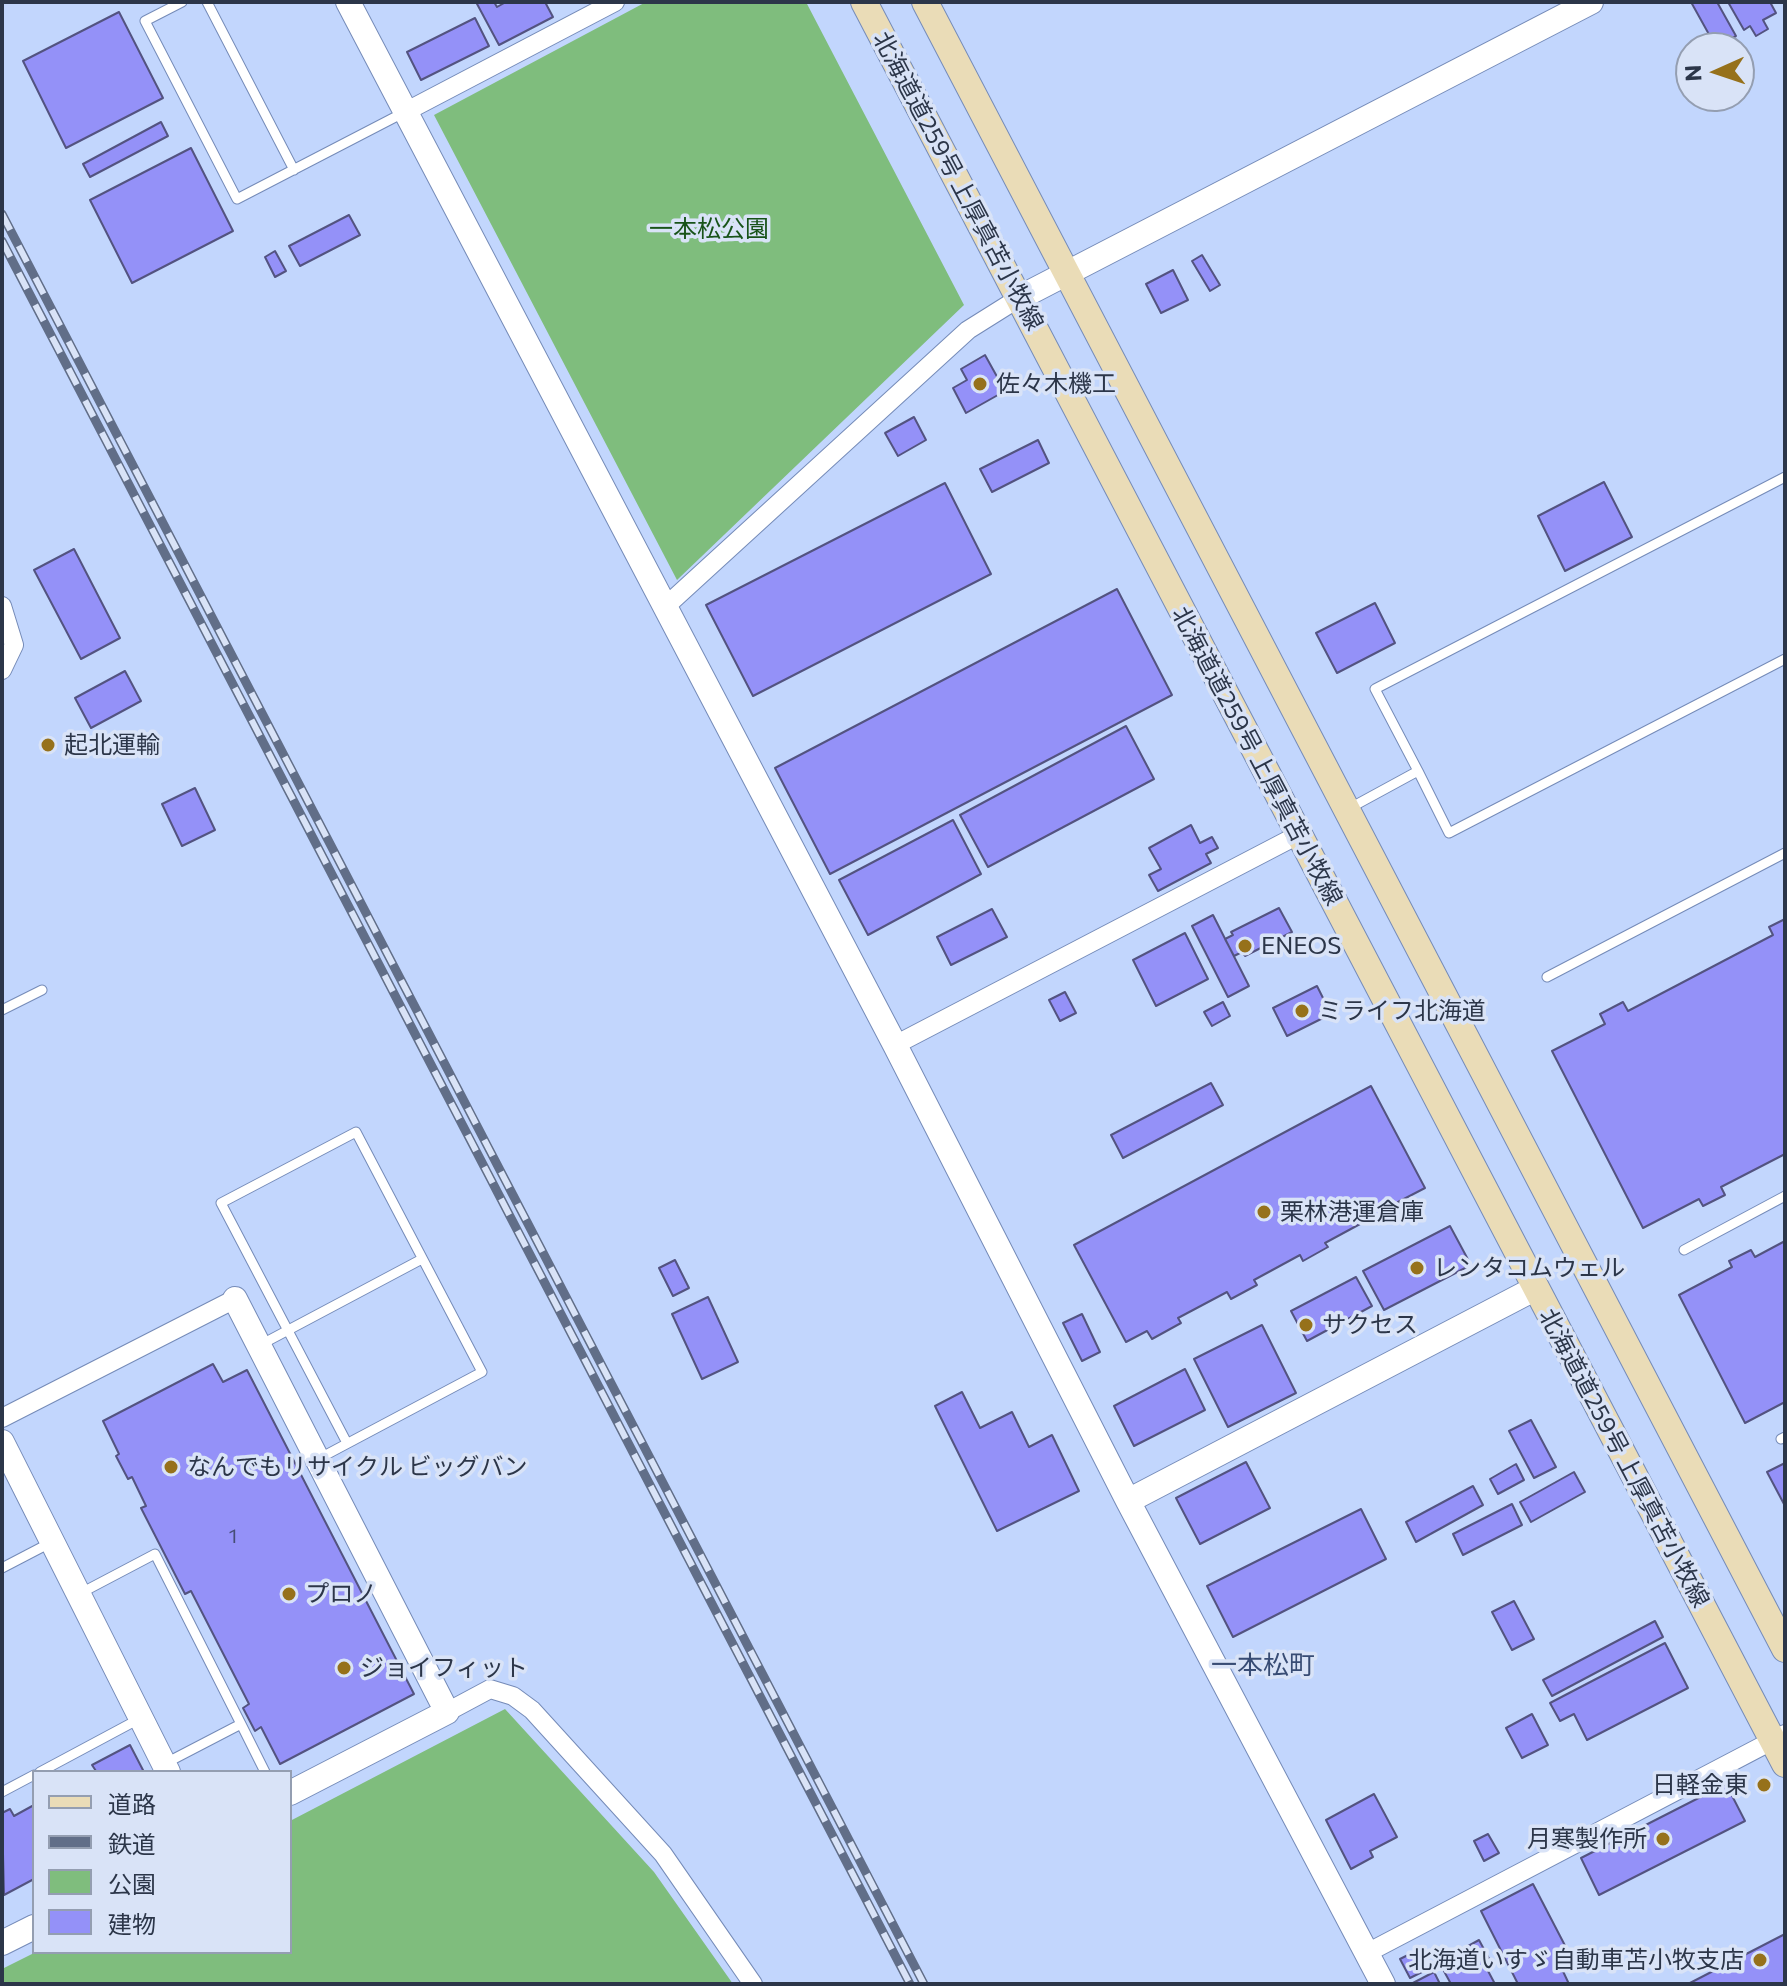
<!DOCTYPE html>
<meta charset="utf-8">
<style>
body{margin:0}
#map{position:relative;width:1787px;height:1986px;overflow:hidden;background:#c2d6fd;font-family:Commissioner,"Noto Sans JP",sans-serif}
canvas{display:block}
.frame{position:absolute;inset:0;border:4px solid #2c3649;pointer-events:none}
.legend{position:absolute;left:32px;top:1770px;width:260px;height:184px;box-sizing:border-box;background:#d9e3f7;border:2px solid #949eb1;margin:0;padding:10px 14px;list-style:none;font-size:24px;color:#2c3649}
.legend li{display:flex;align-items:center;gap:16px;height:40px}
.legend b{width:40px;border:2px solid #949eb1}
.north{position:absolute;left:1675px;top:32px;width:80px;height:80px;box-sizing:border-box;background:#d9e3f7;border:2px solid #949eb1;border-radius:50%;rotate:267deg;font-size:22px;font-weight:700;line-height:32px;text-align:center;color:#2c3649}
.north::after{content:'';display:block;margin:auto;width:28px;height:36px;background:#96711b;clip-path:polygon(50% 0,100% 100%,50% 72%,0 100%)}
</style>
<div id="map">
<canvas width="1787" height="1986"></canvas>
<div class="frame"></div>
<ul class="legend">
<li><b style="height:10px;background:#eadcb7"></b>道路</li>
<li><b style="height:10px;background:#616e88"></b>鉄道</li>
<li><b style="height:22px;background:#7fbd7d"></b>公園</li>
<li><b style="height:22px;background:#9491f8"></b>建物</li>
</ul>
<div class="north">N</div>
</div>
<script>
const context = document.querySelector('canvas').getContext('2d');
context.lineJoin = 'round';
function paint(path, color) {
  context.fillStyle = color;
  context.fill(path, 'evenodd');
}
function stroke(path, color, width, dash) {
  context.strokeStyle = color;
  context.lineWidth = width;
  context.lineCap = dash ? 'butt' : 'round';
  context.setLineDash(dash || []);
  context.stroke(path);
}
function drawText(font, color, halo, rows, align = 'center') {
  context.font = font + ' Commissioner,"Noto Sans JP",sans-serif';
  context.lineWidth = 7;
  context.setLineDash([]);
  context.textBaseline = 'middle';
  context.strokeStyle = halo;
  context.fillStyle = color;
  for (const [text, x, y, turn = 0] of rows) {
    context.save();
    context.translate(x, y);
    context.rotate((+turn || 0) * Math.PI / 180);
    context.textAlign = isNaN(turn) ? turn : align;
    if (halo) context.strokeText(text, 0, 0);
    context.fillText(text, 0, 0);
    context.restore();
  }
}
const green = new Path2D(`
 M646,2H806L964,305L677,580L434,115Z
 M505,1709L654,1872L733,1984H2V1969L36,1952H290V1821Z`);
const building = new Path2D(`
 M476,2H494L497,7L506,2H545L553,17L499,45Z
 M1691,2H1717L1736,36L1716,47Z
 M1728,2H1770L1776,13L1763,20L1768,29L1756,36L1750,26L1744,30Z
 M119,12L163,98L66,148L23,61Z
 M475,18L489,46L421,80L407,52Z
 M161,122L168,136L90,177L83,164Z
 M191,148L233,231L132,283L90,200Z
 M349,215L360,235L300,266L289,246Z
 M275,251L286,271L275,277L265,257Z
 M1202,255L1220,285L1210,291L1192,261Z
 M1173,270L1188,300L1161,313L1146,284Z
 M985,355L1005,391L966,413L953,388L967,380L961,369Z
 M914,417L926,440L898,456L885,433Z
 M1038,440L1049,463L992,492L980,469Z
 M1604,482L1632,537L1565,571L1538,516Z
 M945,483L991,574L753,696L706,605Z
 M74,549L120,638L81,659L34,570Z
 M1117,589L1172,695L830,874L775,768Z
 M1375,603L1395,643L1337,673L1316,633Z
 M125,671L141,701L91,728L75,698Z
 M1126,726L1154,779L988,867L960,815Z
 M195,788L215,830L182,846L162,804Z
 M953,820L981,874L868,935L839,880Z
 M1191,825L1200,843L1212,837L1218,848L1206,854L1211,863L1158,891L1149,875L1161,869L1149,848Z
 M1279,908L1292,932L1245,956L1242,952L1234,956L1225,939L1233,935L1231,932Z
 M992,909L1007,937L951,965L937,937Z
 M1213,915L1249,986L1228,997L1192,926Z
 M1785,919V1154L1721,1187L1725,1195L1703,1206L1699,1199L1643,1228L1552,1051L1605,1024L1600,1014L1623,1002L1628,1011L1773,935L1769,927Z
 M1185,933L1208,979L1156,1006L1133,960Z
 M1317,986L1331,1014L1287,1036L1273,1008Z
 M1065,992L1076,1013L1060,1021L1049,1000Z
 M1223,1002L1230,1016L1212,1026L1204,1012Z
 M1211,1083L1223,1105L1123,1158L1111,1135Z
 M1371,1086L1425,1188L1398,1202L1401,1207L1375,1221L1373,1217L1325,1243L1328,1247L1303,1261L1300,1255L1254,1280L1257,1285L1231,1299L1227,1292L1178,1318L1181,1323L1152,1339L1147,1331L1126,1342L1074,1245Z
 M1450,1226L1471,1265L1384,1310L1363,1271Z
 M1785,1241V1402L1745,1423L1679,1295L1732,1267L1729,1261L1751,1250L1755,1257Z
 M675,1260L689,1288L673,1296L659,1268Z
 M1356,1277L1372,1306L1307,1341L1291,1311Z
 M708,1297L738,1362L702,1379L672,1314Z
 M1082,1314L1100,1352L1082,1361L1063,1323Z
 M1262,1325L1296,1393L1228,1427L1194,1359Z
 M213,1364L223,1382L247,1370L414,1694L280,1764L261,1727L255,1731L243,1708L249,1704L191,1591L185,1594L141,1508L146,1506L132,1477L128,1479L116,1456L119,1454L103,1421Z
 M1185,1369L1205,1410L1134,1446L1114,1406Z
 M962,1392L980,1428L1012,1412L1029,1447L1052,1435L1079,1491L997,1531L935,1406Z
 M1531,1420L1556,1467L1534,1478L1509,1431Z
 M1246,1462L1270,1508L1200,1544L1176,1498Z
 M1785,1463V1506L1767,1472Z
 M1516,1464L1524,1480L1498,1494L1490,1479Z
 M1574,1472L1585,1492L1531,1522L1520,1502Z
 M1473,1486L1483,1505L1416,1542L1406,1522Z
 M1512,1504L1522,1525L1463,1555L1453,1534Z
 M1361,1509L1386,1559L1233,1637L1207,1586Z
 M1514,1601L1534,1639L1512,1650L1492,1612Z
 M1655,1621L1663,1637L1552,1696L1543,1680Z
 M1665,1643L1688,1688L1587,1740L1574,1714L1560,1721L1550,1703Z
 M1532,1714L1548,1745L1522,1758L1506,1728Z
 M130,1745L144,1772H94L96,1771L92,1765Z
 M1726,1784L1745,1821L1599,1895L1581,1858Z
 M1374,1794L1397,1837L1370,1851L1373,1857L1351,1869L1326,1820Z
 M34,1805V1879L4,1895L2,1813L10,1809L14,1816Z
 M1488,1834L1499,1853L1484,1861L1474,1841Z
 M1533,1884L1572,1959L1560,1965L1569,1984H1518L1481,1911Z
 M1785,1934V1984H1688Z
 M1479,1940L1493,1966L1487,1969L1495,1984H1451L1439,1962Z
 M1414,1952L1424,1971L1410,1978L1400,1959Z
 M1434,1972L1440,1984H1411Z`);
const service = new Path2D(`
 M182,2L145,21L237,199L403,113
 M207,2L294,170
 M1418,771L1375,689L1785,477
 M1350,808L1418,771L1449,833L1785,659
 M1547,977L1785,853
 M2,1010L42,990
 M1684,1250L1785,1196
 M262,1344L422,1259
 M1781,1439L1785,1437
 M320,1458L482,1372L356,1132L221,1203L347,1443
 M2,1568L50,1543
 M79,1594L155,1554L241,1724
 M164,1764L241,1724L265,1772
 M40,1772L139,1719
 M2,1792L34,1775`);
const minor = new Path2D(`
 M405,112L615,2
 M2,606L14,645L2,670
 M665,607L968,330L1019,298
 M895,1045L1298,835
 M2,1418L235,1299
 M447,1712L490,1689L513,1696L532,1710L663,1854L753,1984
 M1367,1953L1785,1734`);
const tertiary = new Path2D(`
 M348,2L895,1045L1128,1501L1383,1984
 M1019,298L1591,2
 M235,1299L447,1712L290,1793
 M2,1442L168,1772
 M1128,1501L1536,1288
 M2,1943L34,1927`);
const secondary = new Path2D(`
 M864,2L1785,1764
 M925,2L1785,1649`);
const rail = new Path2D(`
 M2,214L924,1984
 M2,241L910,1984`);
const markers = [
 [980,384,8,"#96711b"],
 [48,745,8,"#96711b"],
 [1245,946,8,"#96711b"],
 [1302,1011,8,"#96711b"],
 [1264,1212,8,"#96711b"],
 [1417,1268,8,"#96711b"],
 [1306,1325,8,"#96711b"],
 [171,1467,8,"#96711b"],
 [289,1594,8,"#96711b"],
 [344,1668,8,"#96711b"],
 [1764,1785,8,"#96711b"],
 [1663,1839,8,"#96711b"],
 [1760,1960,8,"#96711b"]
];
const numberNames = [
 ["1",233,1536]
];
const streetNames = [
 ["北海道道259号 上厚真苫小牧線",958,181,62],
 ["北海道道259号 上厚真苫小牧線",1257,756,62],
 ["北海道道259号 上厚真苫小牧線",1624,1458,62]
];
const parkNames = [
 ["一本松公園",709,229]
];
const poiNames = [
 ["佐々木機工",996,384],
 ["起北運輸",64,745],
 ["ENEOS",1261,946],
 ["ミライフ北海道",1318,1011],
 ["栗林港運倉庫",1280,1212],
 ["レンタコムウェル",1433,1268],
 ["サクセス",1322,1325],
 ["なんでもリサイクル ビッグバン",187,1467],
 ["プロノ",305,1594],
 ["ジョイフィット",360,1668],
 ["日軽金東",1748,1785,"right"],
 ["月寒製作所",1647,1839,"right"],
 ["北海道いすゞ自動車苫小牧支店",1744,1960,"right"]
];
const neighbourhoodNames = [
 ["一本松町",1263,1665]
];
paint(green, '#7fbd7d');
paint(building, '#9491f8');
stroke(building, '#535380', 2);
stroke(service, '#758bb8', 11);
stroke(minor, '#758bb8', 20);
stroke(tertiary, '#758bb8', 26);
stroke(secondary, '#758bb8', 28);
stroke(service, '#fff', 9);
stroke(minor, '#fff', 18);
stroke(tertiary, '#fff', 24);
stroke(secondary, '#eadcb7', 26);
stroke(rail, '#616e88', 9);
stroke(rail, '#d9e3f7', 6, [18]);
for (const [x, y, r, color] of markers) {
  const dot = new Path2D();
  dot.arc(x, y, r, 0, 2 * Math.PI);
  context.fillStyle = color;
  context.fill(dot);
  stroke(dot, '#d9e3f7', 3);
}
drawText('20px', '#464d75', null, numberNames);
drawText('24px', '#2c3649', '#d9e3f7', streetNames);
drawText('24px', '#185319', '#d9e3f7', parkNames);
drawText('24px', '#2c3649', '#d9e3f7', poiNames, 'left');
drawText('26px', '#384c74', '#d9e3f7', neighbourhoodNames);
</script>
